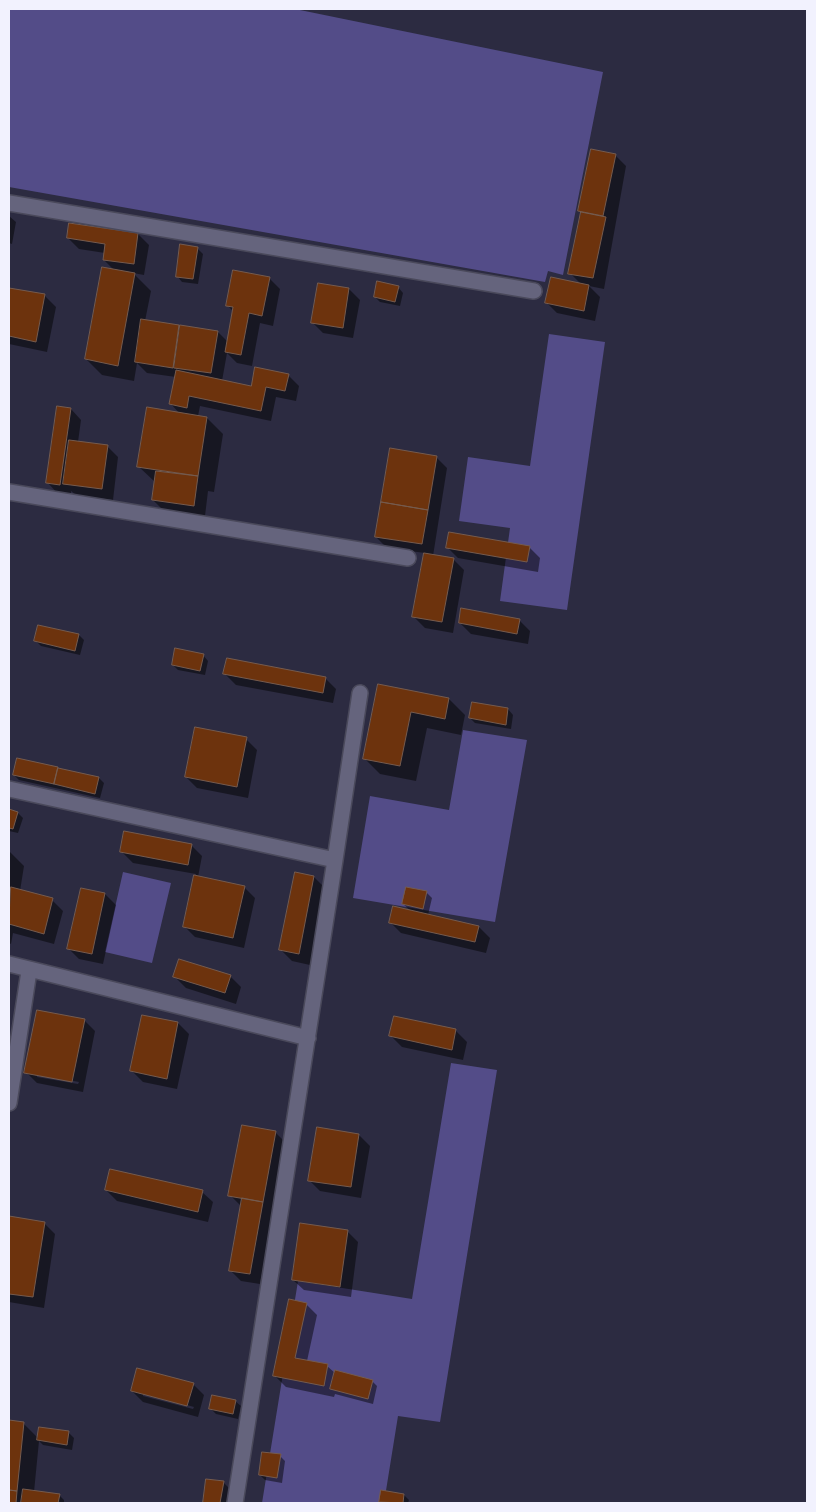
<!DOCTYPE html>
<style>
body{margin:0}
#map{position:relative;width:816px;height:1512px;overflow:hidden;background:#2c2b41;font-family:Helvetica,sans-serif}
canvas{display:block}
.frame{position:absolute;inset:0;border:10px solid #f2f2fe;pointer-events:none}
</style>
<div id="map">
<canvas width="816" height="1512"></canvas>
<div class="frame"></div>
</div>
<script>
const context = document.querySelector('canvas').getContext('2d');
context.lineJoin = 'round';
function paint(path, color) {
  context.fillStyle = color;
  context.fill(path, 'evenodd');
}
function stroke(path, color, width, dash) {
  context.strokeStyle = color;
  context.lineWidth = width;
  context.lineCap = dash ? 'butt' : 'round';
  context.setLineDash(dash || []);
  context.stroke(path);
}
const forest = new Path2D(`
 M9,9H295L603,72L563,275L548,271L545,282L9,187Z
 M549,334L605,342L567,610L500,601L510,528L459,521L468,457L530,466Z
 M463,730L527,740L495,922L353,898L370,796L449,810Z
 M123,872L171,883L152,963L105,952Z
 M451,1063L497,1070L440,1422L398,1416L384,1503H262L298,1281L412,1299Z`);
const shadow = new Path2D(`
 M592,150L615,155L626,166L604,289L589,286L600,297L595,321L557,313L546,302L581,284L570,273Z
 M9,216L16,222L12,244L9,243Z
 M70,224L138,234L149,245L144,275L133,273L151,291L145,321L178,326L181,329L218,332L228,342L234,312L228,306L269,278L280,289L273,326L260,323L252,366L237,363L227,353L222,381L252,387L288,375L299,386L296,401L276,397L271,421L200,406L198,416L207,418L223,434L214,492L208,491L205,516L164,511L153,500L155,482L138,466L180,414L171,404L176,377L147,373L137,363L134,381L102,375L86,359L115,271L104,260L105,253L79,249L68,238Z
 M197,248L203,254L198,284L182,282L177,276Z
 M398,287L403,293L400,306L380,302L375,297Z
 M9,289L45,296L56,307L47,352L9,344Z
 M349,289L360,300L353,338L323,333L312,322Z
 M71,409L81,420L78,442L107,446L118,457L113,500L76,495L71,491V496L58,494L48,483Z
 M436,457L447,468L433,556L453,559L464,570L453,633L425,628L414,617L425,553L387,548L376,537Z
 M447,547H529L540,558L538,572L458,558Z
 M519,620L530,631L528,644L471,634L460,623Z
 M79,635L84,640L80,655L41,646L36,641Z
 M203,655L208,661L205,675L178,670L173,665Z
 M225,674L325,678L336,689L333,703L236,685Z
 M379,685L449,699L465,715L461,735L427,728L416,781L380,774L364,758Z
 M473,703L508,709L513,715L511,729L475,723L470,718Z
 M246,739L257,750L248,798L197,788L186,777Z
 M18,760L99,778L104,783L100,798L19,780L14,775Z
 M9,810L18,813L23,818L18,833L9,831Z
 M191,845L202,856L198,877L244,887L255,898L244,948L195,937L184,926L196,874L133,863L122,852Z
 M9,851L24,866L20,891L52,900L63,911L54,944L13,933L11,944L9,943Z
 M314,877L325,888L310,965L292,961L281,950Z
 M426,892L432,898L428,915L479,927L490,938L486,953L401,933L390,922L411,911L403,904Z
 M105,894L116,905L103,964L79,959L68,948Z
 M230,976L241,987L236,1004L186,988L175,977Z
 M395,1018L456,1031L467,1042L463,1060L402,1047L391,1036Z
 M84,1020L95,1031L83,1092L37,1083L26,1072ZM37,1074L79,1082L78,1084L37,1077Z
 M178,1023L189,1034L177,1089L143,1082L132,1071Z
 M318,1128L359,1135L370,1146L361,1198L320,1191L309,1180Z
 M275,1132L286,1143L260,1284L241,1281L230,1270L241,1206L230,1195Z
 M106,1190L202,1192L213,1202L208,1222L117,1201Z
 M9,1217L44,1223L55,1234L44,1308L9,1302Z
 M347,1231L358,1242L351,1297L304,1290L293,1280Z
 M306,1304L317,1315L307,1361L327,1366L335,1373L372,1381L377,1386L373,1404L335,1394L334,1397L286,1387L275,1376Z
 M193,1384L204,1395L198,1417L143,1402L132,1391ZM143,1393L194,1407L193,1409L143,1396Z
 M235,1401L241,1406L238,1419L216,1414L211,1409Z
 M9,1422L23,1423L38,1438L68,1432L74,1438L72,1450L43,1445L39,1441L34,1492L59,1495L64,1500V1503H9Z
 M280,1456L285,1461L282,1483L265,1480L260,1475Z
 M207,1480L223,1482L234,1493L233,1503H204Z
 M404,1495L409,1500L408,1503L380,1502Z`);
const building = new Path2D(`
 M591,149L616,154L603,216L578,211Z
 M581,212L606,217L593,278L568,274Z
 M69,223L138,233L134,264L103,260L105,244L67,238Z
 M180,244L198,247L193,279L176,277Z
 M102,267L135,273L118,366L85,359Z
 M233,270L270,277L262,316L249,313L241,355L225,352L233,307L226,306Z
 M551,277L589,285L584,311L545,303Z
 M377,281L399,286L395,302L374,297Z
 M318,283L349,288L343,328L311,323Z
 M9,288L45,294L36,342L9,336Z
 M141,319L179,325L173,368L135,362Z
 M180,325L218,331L211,373L174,368Z
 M255,367L289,374L285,391L266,387L261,411L189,396L187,408L169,404L176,370L251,386Z
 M57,406L71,408L60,485L46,483Z
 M147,407L207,417L198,476L137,467Z
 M69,440L108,445L102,489L63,484Z
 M390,448L437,456L428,510L381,502Z
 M156,471L198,476L194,506L152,500Z
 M381,502L428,510L422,544L375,537Z
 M449,532L530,546L527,562L446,548Z
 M424,553L454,558L442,622L412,617Z
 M461,608L520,619L517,634L459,623Z
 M38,625L79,634L75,651L34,641Z
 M175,648L204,654L200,671L172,665Z
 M227,658L326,677L323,693L223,674Z
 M378,684L449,698L445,719L411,712L400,766L363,759Z
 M472,702L508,708L506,725L469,718Z
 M195,727L247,737L237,787L185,777Z
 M17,758L58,767L54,784L13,775Z
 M58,768L99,777L95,794L54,784Z
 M9,809L18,812L13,829L9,828Z
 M124,831L192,844L188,865L120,852Z
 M295,872L314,876L299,954L279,950Z
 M194,875L245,886L233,938L183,927Z
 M11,887L53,898L44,934L9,924Z
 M406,887L427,891L423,909L402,904Z
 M81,888L105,893L92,954L67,949Z
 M393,906L479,926L475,942L389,923Z
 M179,959L231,975L225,993L173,977Z
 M37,1010L85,1019L72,1082L24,1073Z
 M142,1015L178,1022L167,1079L130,1071Z
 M394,1016L456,1029L452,1050L389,1036Z
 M242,1125L276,1131L263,1202L228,1196Z
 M317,1127L359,1134L351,1187L308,1181Z
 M110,1169L203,1190L198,1212L105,1190Z
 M242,1198L263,1202L250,1274L229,1271Z
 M9,1216L45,1222L33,1297L9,1294Z
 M300,1223L348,1230L340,1287L292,1280Z
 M289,1299L307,1303L295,1358L328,1364L324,1386L273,1376Z
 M137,1368L194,1383L187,1406L131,1391Z
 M335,1370L373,1380L368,1399L330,1389Z
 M212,1395L236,1400L233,1414L209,1409Z
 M9,1420L24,1422L17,1491L9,1490Z
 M39,1427L69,1431L67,1445L37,1440Z
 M262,1452L281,1454L277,1478L259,1475Z
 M206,1479L224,1481L220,1503H203Z
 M23,1489L60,1494L58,1503H21Z
 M9,1490L17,1491L16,1503H9Z
 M381,1490L404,1494L403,1503L379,1502Z`);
const lane = new Path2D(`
 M9,492L408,558
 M9,789L335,860L360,693
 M9,964L308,1038
 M9,1103L29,971
 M235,1503L335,860`);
const street = new Path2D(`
 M9,203L534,291`);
paint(forest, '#534c88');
paint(shadow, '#0007');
paint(building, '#6d330d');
stroke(building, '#755b4e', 1);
stroke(lane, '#4a495b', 18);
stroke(street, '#4a495b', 18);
stroke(lane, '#65647d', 15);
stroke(street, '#65647d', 15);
</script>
